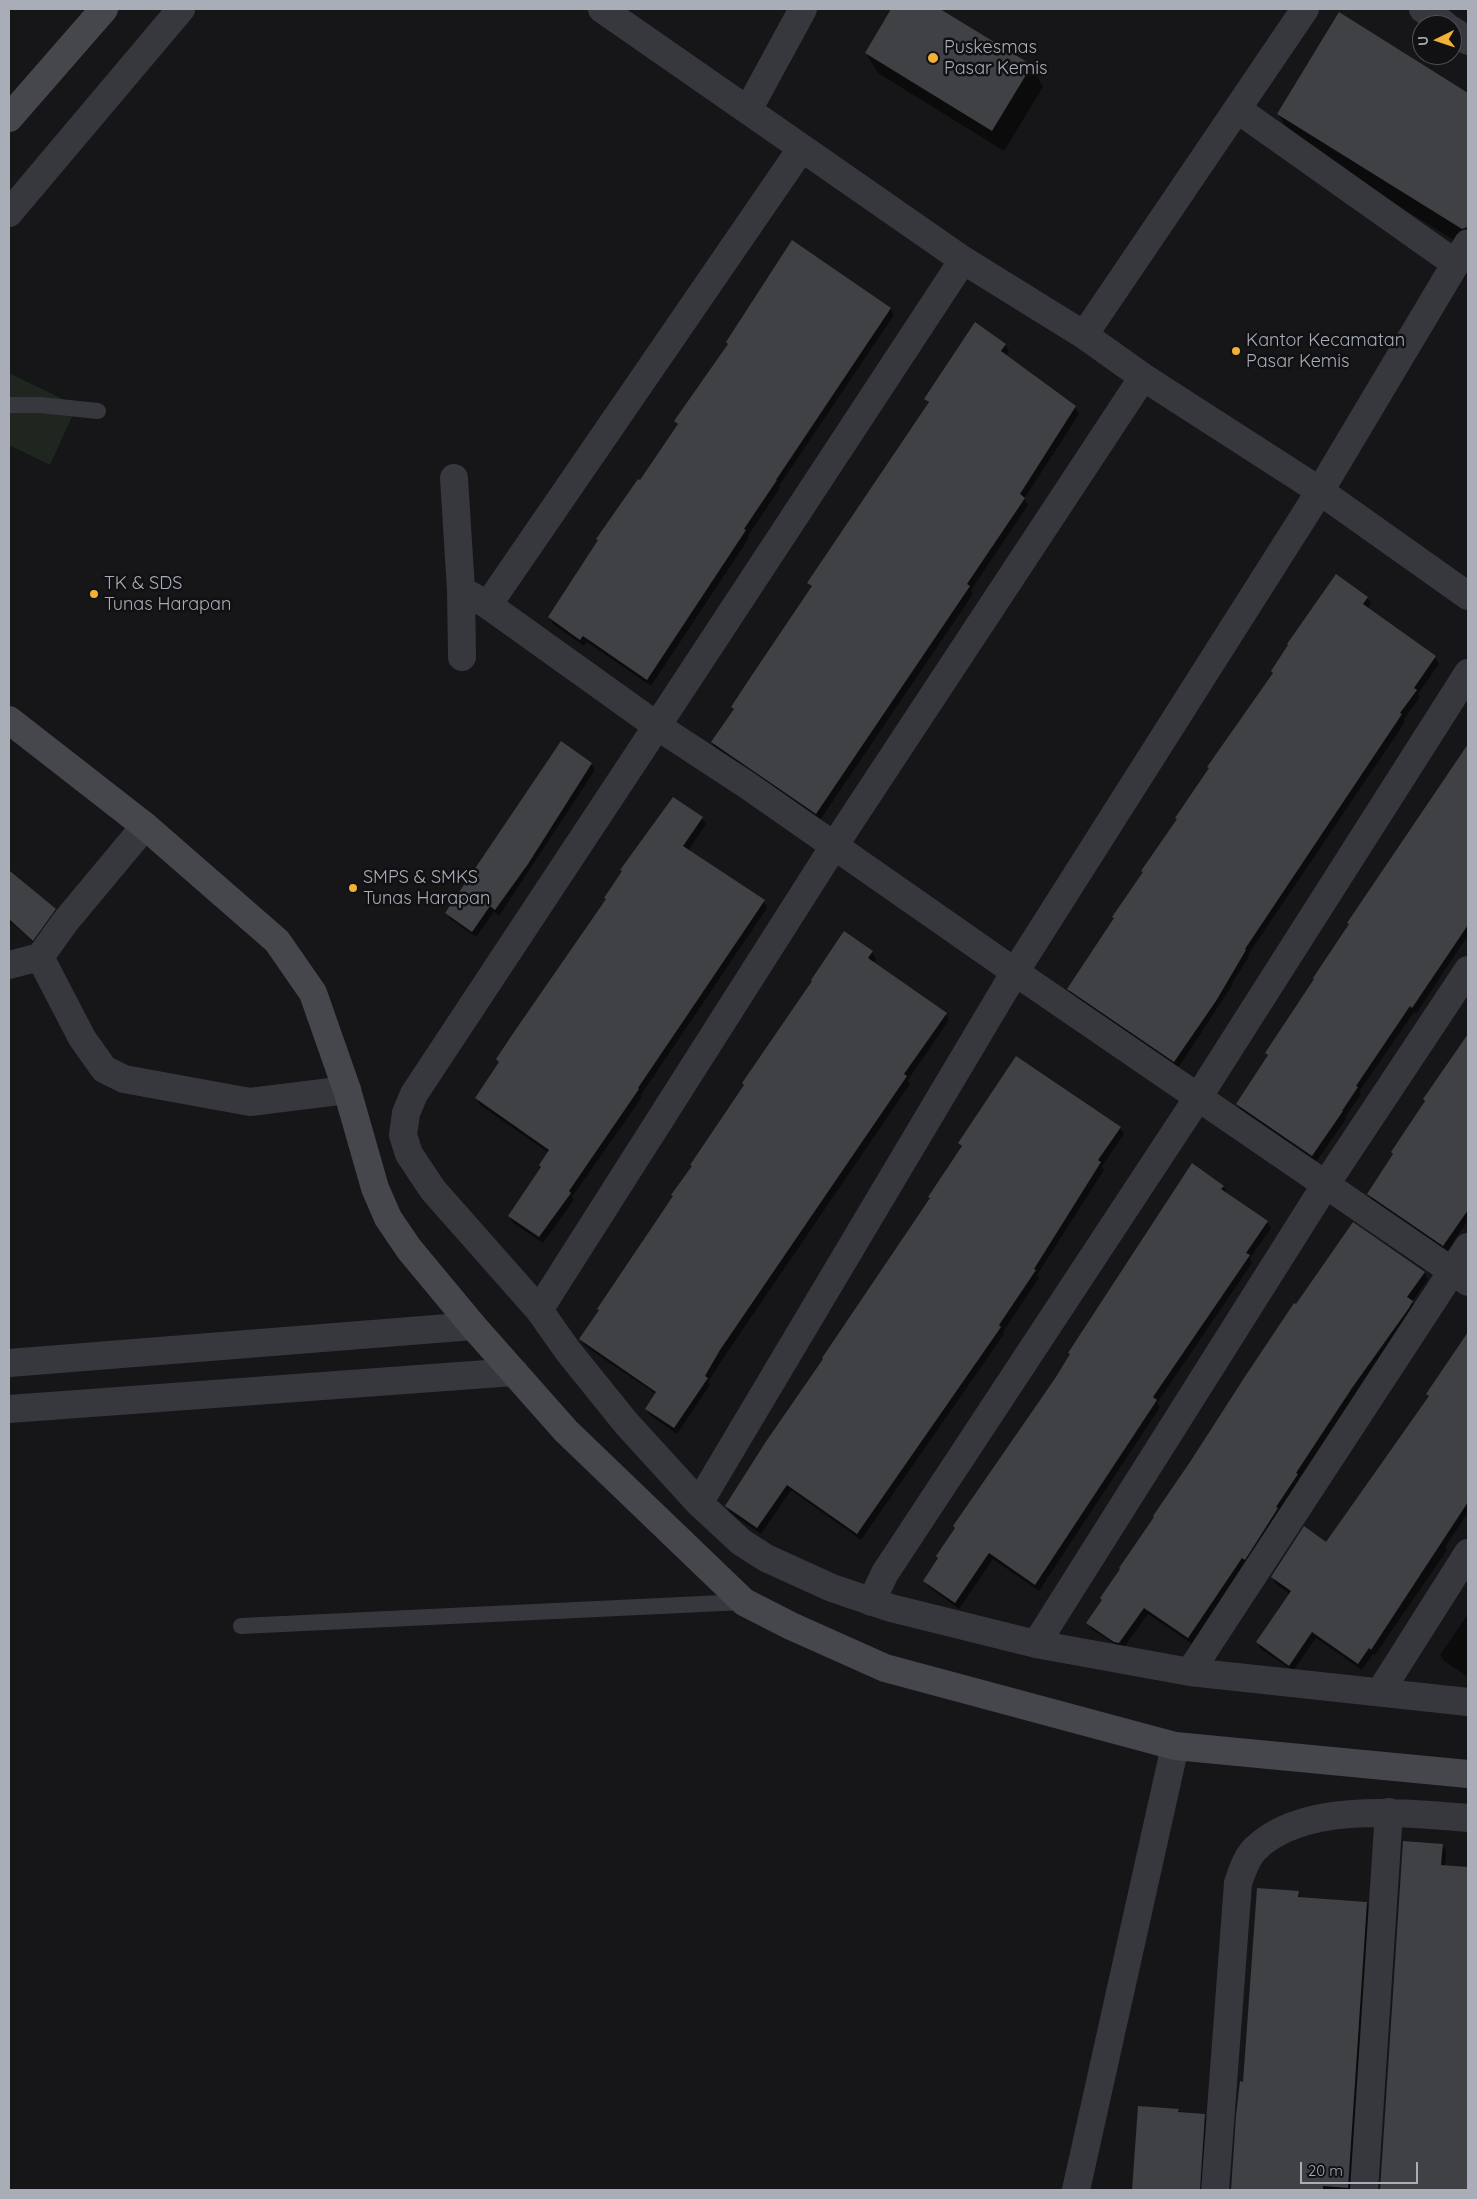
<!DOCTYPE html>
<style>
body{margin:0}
#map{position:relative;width:1477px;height:2199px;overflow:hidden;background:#161618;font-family:Quicksand,sans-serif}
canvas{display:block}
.frame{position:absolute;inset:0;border:10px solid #a8adb8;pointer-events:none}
.north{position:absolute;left:1412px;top:15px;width:50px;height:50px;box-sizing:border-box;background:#111113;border:1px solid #4d4f55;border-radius:50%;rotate:266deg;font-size:14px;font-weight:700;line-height:20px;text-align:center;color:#a8adb8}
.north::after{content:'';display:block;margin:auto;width:18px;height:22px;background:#f2b134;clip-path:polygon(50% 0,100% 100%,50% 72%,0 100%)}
.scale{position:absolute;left:1300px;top:2162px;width:118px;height:22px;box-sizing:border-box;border:2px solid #a8adb8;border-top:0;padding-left:6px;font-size:15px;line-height:18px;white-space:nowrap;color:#a8adb8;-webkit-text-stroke:4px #111113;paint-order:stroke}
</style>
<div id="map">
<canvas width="1477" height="2199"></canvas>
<div class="frame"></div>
<div class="north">U</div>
<div class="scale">20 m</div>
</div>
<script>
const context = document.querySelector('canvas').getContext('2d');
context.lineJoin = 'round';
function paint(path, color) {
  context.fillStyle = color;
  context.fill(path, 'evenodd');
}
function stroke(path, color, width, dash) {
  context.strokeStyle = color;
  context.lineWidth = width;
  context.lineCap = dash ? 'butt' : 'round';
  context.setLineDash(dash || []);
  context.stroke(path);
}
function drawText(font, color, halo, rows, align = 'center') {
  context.font = font + ' Quicksand,sans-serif';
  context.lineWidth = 5;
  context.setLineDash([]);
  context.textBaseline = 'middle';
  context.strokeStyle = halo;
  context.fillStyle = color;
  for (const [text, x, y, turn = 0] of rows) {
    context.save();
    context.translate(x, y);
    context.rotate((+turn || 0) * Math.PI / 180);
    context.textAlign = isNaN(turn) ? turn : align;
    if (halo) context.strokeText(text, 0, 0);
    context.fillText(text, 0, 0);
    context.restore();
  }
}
const green = new Path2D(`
 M9,373L77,406L50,465L9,445Z`);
const shadow = new Path2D(`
 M892,9H937L1031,66L1043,87L1004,151L878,73L866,53Z
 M1340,14L1468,94V249L1294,141L1278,114Z
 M891,309L894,315L779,486L780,488L748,536L749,538L651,686L587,642L584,646L553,624L549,617L678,426L676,421Z
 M976,324L1005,345L1009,351L1006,356L1075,407L1079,414L1024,499L1028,505L971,590L973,594L820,820L716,749L712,743L734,711L732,707L812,588L809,583L929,404L926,399Z
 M1367,597L1371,604L1367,609L1435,657L1439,664L1418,694L1420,697L1404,719L1405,722L1248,955L1249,957L1232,983L1233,984L1178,1068L1072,995L1068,989Z
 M1468,746V935L1416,1014L1414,1012L1359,1092L1361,1094L1345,1117L1346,1119L1316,1162L1241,1111L1238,1104L1269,1057L1266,1053L1350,924L1349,923Z
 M591,764L595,770L499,916L494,912L476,937L450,919L447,913Z
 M702,818L706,824L688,851L764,901L767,908L641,1095L642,1097L572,1197L574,1200L543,1243L513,1223L509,1216L542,1168L549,1153L480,1105L476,1098Z
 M9,869L55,909L59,916L37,946L12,923L9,927Z
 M844,932L872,952L876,959L873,963L946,1014L949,1020L908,1080L910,1084L724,1357L708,1382L710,1385L677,1434L650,1415L646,1409L656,1394L585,1346L581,1339Z
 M1468,1036V1220L1447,1252L1373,1201L1369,1194L1393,1155L1392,1152L1426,1102L1424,1099Z
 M1120,1128L1124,1134L1102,1166L1104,1170L1037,1275L1039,1278L1003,1332L1004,1334L861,1540L791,1490L761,1534L730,1513L727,1506L931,1199L962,1149L959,1143Z
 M1223,1186L1227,1193L1267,1222L1271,1228L1250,1258L1252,1263L1157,1403L1160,1407L1039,1591L993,1559L959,1609L929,1587L925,1581Z
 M1424,1272L1428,1279L1412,1302L1416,1309L1355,1395L1299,1479L1301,1482L1192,1644L1148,1614L1123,1649L1091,1629L1088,1623Z
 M1461,1345L1468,1351V1513L1445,1547L1447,1550L1375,1655L1373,1654L1362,1670L1316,1638L1293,1671L1261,1649L1257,1642L1290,1594L1276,1584L1272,1577L1326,1543L1429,1397L1428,1394Z
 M1468,1614V1677L1444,1661L1440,1655Z
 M1404,1842L1442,1845L1446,1851L1445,1866L1468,1868V2190H1381Z
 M1298,1893L1301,1898L1367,1903L1370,1910L1352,2190H1232L1242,2083H1245Z
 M1139,2107L1178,2110L1180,2114L1204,2115L1208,2122L1203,2190H1133Z`);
const building = new Path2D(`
 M891,9H940L1032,65L992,131L865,53Z
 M1339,12L1468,93V227L1462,229L1277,114Z
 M792,240L891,308L776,480H777L744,529L746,530L647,680L583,636L580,640L548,617L598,540L596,539L638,479L640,480L678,424L674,421L728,344L726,342Z
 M975,322L1006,344L1001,351L1076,406L1020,494L1025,498L967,584L970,586L816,814L711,742L734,709L731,707L752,675L812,586L807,583L929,402L924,399Z
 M1336,574L1368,597L1363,604L1436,656L1414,688L1417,690L1400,713L1402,714L1245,949L1246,950L1216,1001L1174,1062L1067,989L1114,918L1112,917L1143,872L1141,871L1177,819L1175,818L1209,768L1207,767L1273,673L1271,671L1288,645L1287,644Z
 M561,741L592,763L528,864L495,910L490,906L472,932L445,913Z
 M1468,744V925L1412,1008L1410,1006L1356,1086L1358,1087L1342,1111H1343L1312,1156L1236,1104L1268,1055L1265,1053L1314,979L1313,978L1349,924L1347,923Z
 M673,797L703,817L683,846L765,900L638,1088L639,1089L569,1191L571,1193L539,1237L508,1216L541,1167L539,1165L549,1150L475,1098L499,1062L496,1059L514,1032L606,899L604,898L622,871L620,870Z
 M9,870L56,909L33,941L9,919Z
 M844,931L873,951L868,958L947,1013L904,1074L907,1076L720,1350L705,1376L708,1378L674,1428L645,1409L656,1392L579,1339L599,1310L597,1309L673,1196L671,1195L692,1166L690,1165L744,1085L742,1083L812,981L811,980Z
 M1468,1034V1210L1443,1246L1367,1194L1393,1154L1391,1152L1425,1101L1423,1099Z
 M1016,1056L1121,1127L1098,1160L1101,1162L1034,1269L1036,1270L999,1325L1001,1327L857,1534L787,1485L757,1528L725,1506L765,1443L823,1359L822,1358L930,1198L928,1197L962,1146L958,1143Z
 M1192,1163L1224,1186L1221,1189L1268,1221L1246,1253L1250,1255L1153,1397L1157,1400L1035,1585L989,1553L955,1603L923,1581L938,1558L936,1556L955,1528L953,1526L1056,1377L1070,1354L1068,1353Z
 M1353,1222L1425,1272L1407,1297L1413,1301L1409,1308L1352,1388L1296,1473L1298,1474L1276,1507L1278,1508L1245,1560L1242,1558L1188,1638L1144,1608L1119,1643L1114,1642L1086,1623L1102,1600L1100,1598L1120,1569L1119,1568L1154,1517L1153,1516L1190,1462L1246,1375L1294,1303L1296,1304Z
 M1468,1332V1502L1371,1650L1369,1648L1358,1664L1312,1632L1289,1666L1256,1642L1291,1591L1271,1577L1304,1526L1326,1542L1429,1396L1426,1394Z
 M1403,1841L1443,1844L1441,1865L1468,1867V2190H1380Z
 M1257,1888L1299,1891L1298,1897L1367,1902L1348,2188L1323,2186V2190H1231L1236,2116L1240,2081L1243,2082Z
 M1138,2106L1179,2109L1178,2112L1205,2114L1200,2190H1132Z`);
const lane = new Path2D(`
 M9,405H40L98,411
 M241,1626L744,1602`);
const street = new Path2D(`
 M602,9L963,260L1084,335L1143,377L1320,491L1468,596
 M1423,9L1445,25
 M1452,30L1468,41
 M1237,109L1456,264
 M748,110L803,9
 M9,213L181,9
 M1084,335L1305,9
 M454,478L461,590L488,605L657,726L963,260
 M461,590L462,657
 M488,605L801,149
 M40,957L82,1038L104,1069L124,1079L250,1102L347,1090
 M9,965L40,957L65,922L145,826
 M1468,1282L1015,972L747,785L657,726L414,1094L406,1113L403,1135L409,1154L433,1190L539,1310L568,1351L626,1423L699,1503L741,1542L766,1558L832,1588L891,1608L1036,1644L1190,1672L1468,1702
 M539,1310L834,846L1143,377
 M9,1363L473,1326
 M9,1409L514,1372
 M699,1503L1015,972L1320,491L1468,243
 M871,1602L885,1573L1199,1096L1468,673
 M1036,1644L1326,1184L1468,970
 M1190,1672L1468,1247
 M1380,1692L1468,1553
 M1076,2190L1175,1746
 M1215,2190L1238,1883C1242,1872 1246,1858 1255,1849C1303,1801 1406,1813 1468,1818
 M1364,2190L1389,1812`);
const secondary = new Path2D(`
 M9,118L104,9
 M9,720L145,826L277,941L313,993L347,1090L375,1188L388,1218L409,1249L473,1326L566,1431L744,1602L791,1626L885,1668L1175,1746L1468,1774`);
const markers = [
 [933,58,6,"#f2b134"],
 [1236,351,5,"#f2b134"],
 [94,594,5,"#f2b134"],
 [353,888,5,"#f2b134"]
];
const poiNames = [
 ["Puskesmas",944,48],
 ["Pasar Kemis",944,69],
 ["Kantor Kecamatan",1246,341],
 ["Pasar Kemis",1246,362],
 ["TK & SDS",104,584],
 ["Tunas Harapan",104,605],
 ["SMPS & SMKS",363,878],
 ["Tunas Harapan",363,899]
];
paint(green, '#1e261f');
paint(shadow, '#0007');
paint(building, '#404145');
stroke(lane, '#37383d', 16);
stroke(street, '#37383d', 28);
stroke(secondary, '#45474d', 28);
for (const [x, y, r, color] of markers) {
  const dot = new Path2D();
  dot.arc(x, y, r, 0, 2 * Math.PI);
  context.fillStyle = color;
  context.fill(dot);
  stroke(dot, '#111113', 2);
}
drawText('18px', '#a8adb8', '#111113', poiNames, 'left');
</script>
